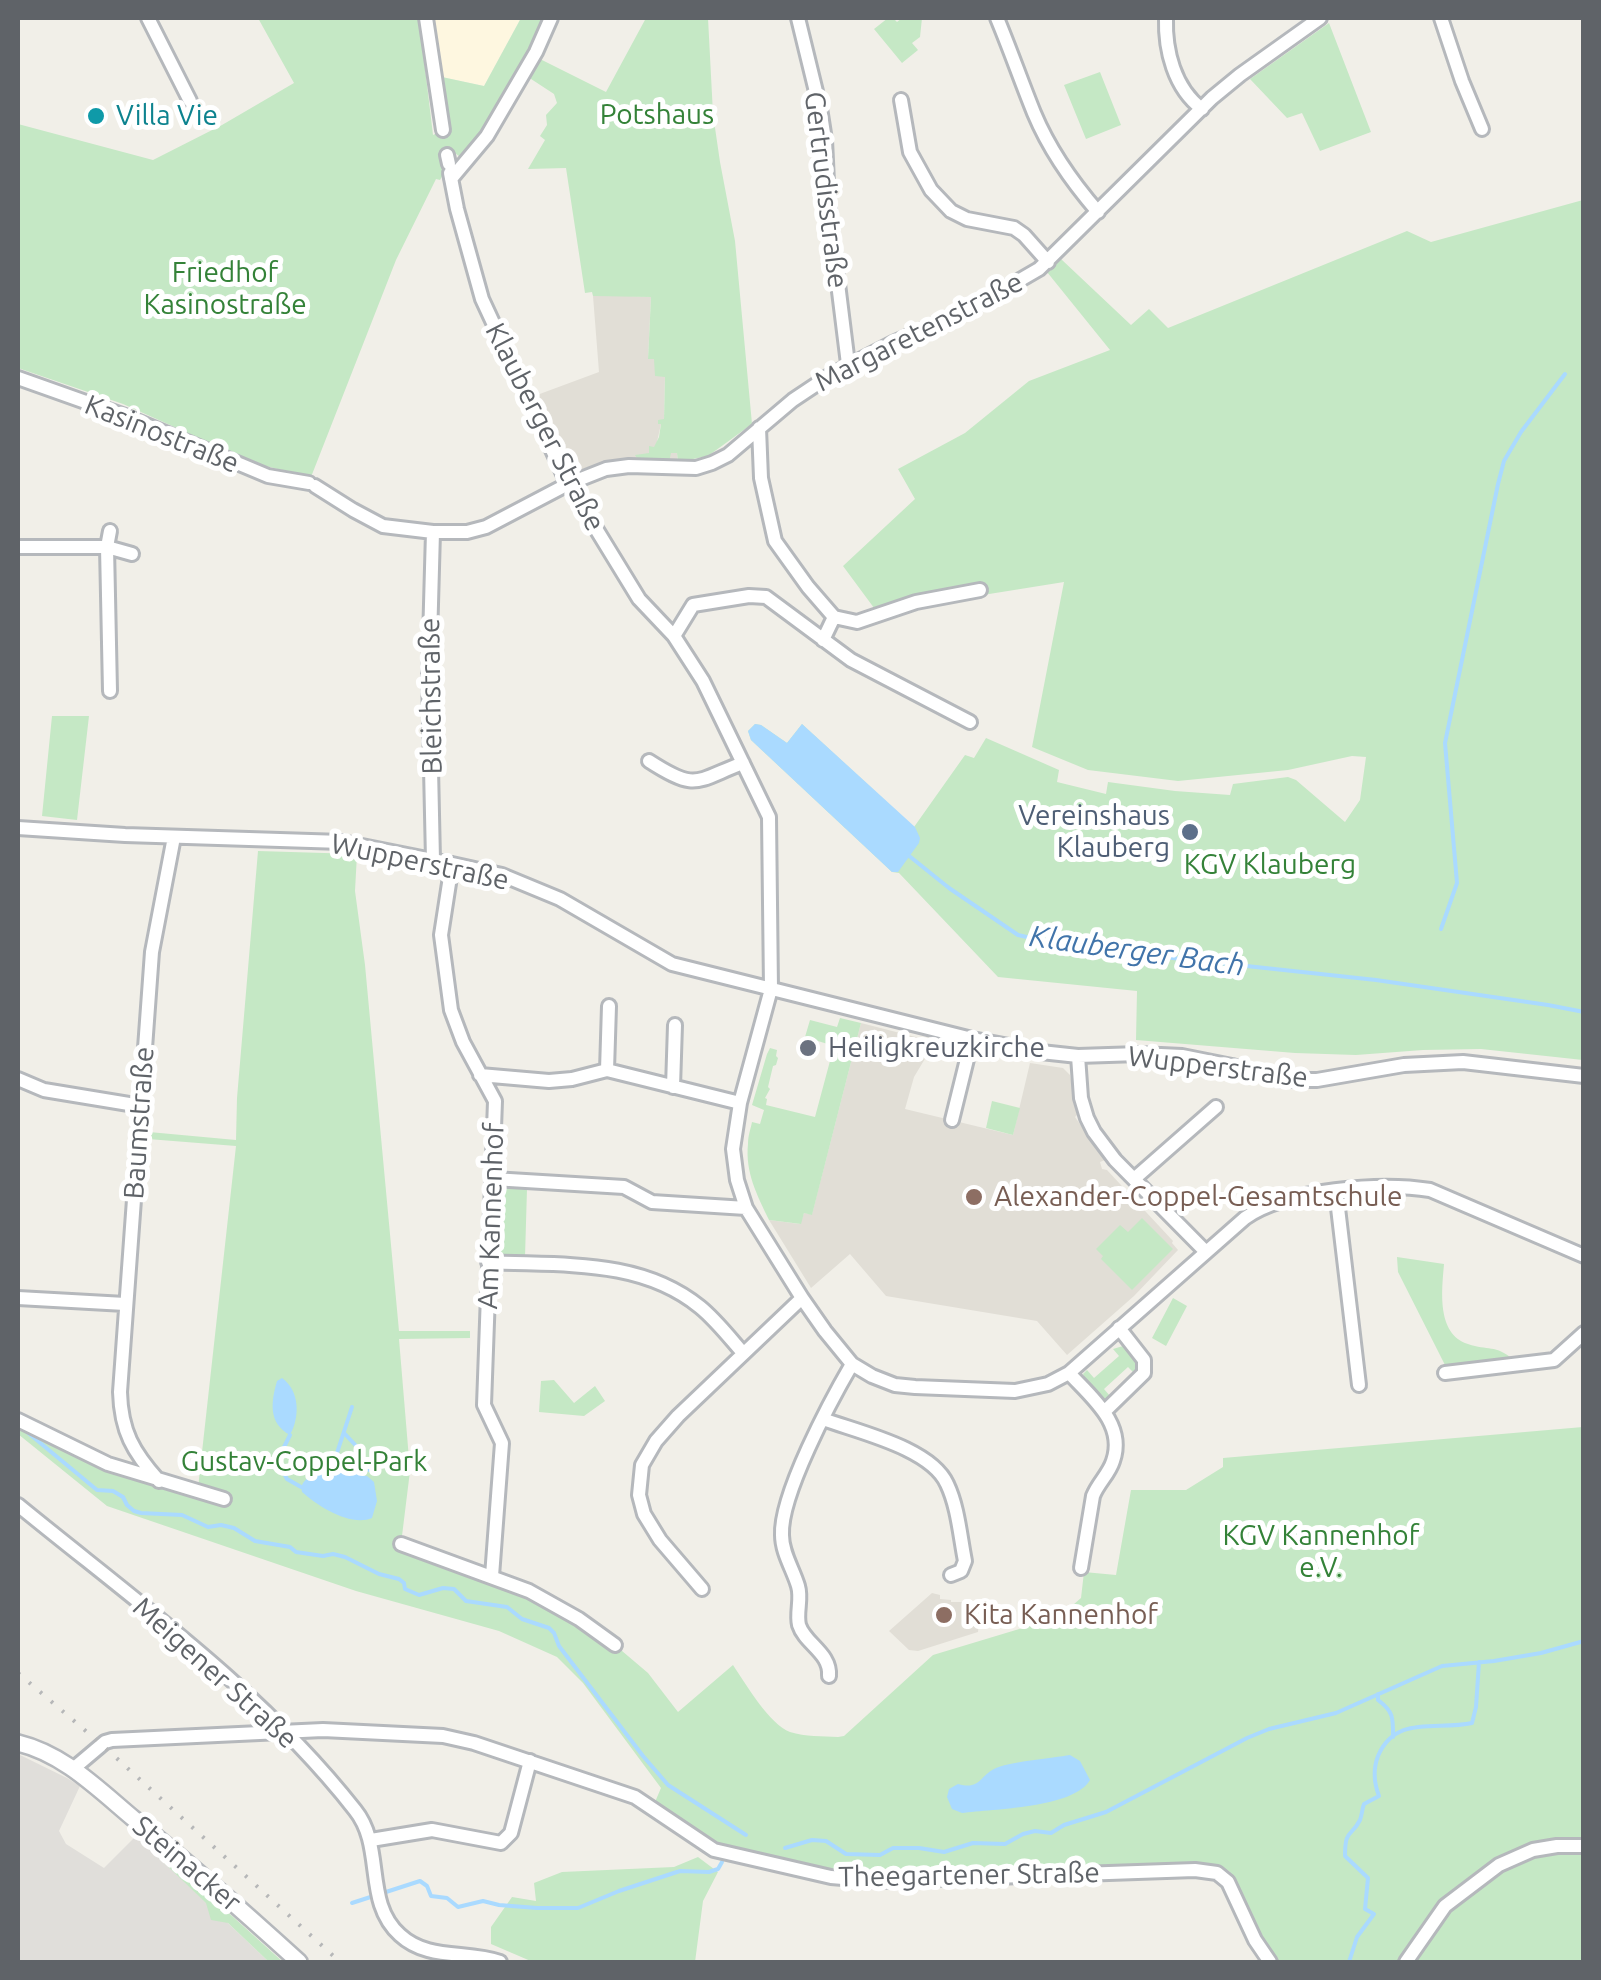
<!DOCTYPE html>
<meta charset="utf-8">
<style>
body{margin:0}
#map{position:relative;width:1601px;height:1980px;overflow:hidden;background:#f1efe8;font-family:Ubuntu,sans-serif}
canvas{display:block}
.frame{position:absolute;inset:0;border:20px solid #5f6368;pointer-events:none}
</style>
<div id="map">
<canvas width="1601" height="1980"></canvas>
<div class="frame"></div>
</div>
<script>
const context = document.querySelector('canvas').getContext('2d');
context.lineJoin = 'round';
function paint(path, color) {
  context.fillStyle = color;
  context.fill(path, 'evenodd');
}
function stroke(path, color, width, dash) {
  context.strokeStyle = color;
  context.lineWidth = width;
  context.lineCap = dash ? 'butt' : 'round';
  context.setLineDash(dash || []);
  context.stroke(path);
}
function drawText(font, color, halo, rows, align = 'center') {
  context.font = font + ' Ubuntu,sans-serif';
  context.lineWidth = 10;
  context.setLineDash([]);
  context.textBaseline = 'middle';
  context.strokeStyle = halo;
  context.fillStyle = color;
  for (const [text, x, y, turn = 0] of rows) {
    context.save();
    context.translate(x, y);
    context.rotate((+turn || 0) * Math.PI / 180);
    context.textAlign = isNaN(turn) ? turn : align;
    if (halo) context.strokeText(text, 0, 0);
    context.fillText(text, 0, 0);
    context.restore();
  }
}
const commercial = new Path2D(`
 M431,18H521L484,86L442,77Z`);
const industrial = new Path2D(`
 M18,1754L67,1778L80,1786L59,1831L66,1844L104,1868L136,1836L269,1962H18Z`);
const education = new Path2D(`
 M607,295L651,297L648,358L655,359L665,376L664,420L661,424L657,442L677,453L678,462H605L573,472L537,395L599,372L593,296Z
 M861,1023L935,1042L914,1077L905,1109L1013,1135L1030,1063L1063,1068L1070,1075L1078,1114L1075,1117L1105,1160L1100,1162L1102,1169L1107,1170L1173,1241L1172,1243L1178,1250L1134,1296L1067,1355L1037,1321L886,1296L850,1254L811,1288L769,1220L800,1224L804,1213L812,1214Z
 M932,1593L940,1595V1599L951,1600V1602H981L978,1632L918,1651L909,1650L889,1631Z`);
const green = new Path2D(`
 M258,18H419L433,135L449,127L442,77L484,86L521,18H545L483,132L460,157L455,153L440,180L436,179L396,260L311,477L257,464L123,404L18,368V124L153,160L222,125L294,83Z
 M646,18H708L713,114L720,162L735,241L752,424L708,456L678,462L677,453H671L669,462L639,461L635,455L649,453V446L654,447L659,437L661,424H658V420L664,419L665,377L655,376L654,359H648L651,297L593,296L592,292L585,293L566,168L528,169L545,140L540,136L547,125L546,115L557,103L554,94L528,77L540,59L606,92Z
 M888,18H893L897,22L902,18H922L920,37L912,43L918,50L902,63L874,29Z
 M1329,23L1371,132L1320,151L1302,113L1287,118L1250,79Z
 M1100,72L1121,125L1086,139L1064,85Z
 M1583,200V1060L1481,1049L1423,1050L1356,1055L1295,1053L1136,1040L1137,991L998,977L899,873L892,872L751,740L748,731L755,724L761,725L787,743L802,724L914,827L965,755L974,758L986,738L1059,770L1057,782L1106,794L1108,782L1175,791L1230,795L1233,784L1288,777L1296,780L1345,822L1360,800L1366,757L1352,756L1288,770L1178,781L1088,770L1032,747L1064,582L877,612L843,566L915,499L898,469L965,433L1029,381L1110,350L1047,272L1061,259L1131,325L1149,309L1168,328L1407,231L1431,242Z
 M52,716H89L77,820L42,816Z
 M258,851L357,854L355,891L365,965L399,1331H470V1338L399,1339L410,1471L401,1544L492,1576L615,1645L648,1673L678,1712L733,1665C745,1683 770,1725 790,1732C805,1737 823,1736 838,1737L844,1736L933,1655L1059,1617L1081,1598L1084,1572L1116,1575L1131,1490H1186L1223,1467V1458L1583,1427V1843L1528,1848L1480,1882L1526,1856L1569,1850H1583V1962H1278C1255,1937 1246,1902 1229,1871L1214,1868L896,1876L834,1872L722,1848L698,1836L655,1802L661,1788L583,1683L557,1657L499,1631L356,1591L107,1506L18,1434V1420L108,1464L198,1488L236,1146L148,1139L149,1132L236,1140L237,1098Z
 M840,1018L861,1023L812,1215L804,1213L801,1224L769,1220C757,1195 745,1172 748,1144C748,1135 751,1128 752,1122L760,1124L764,1110L752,1105L767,1054L770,1048L777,1050L776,1056L778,1058L776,1065L773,1066L768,1087L770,1089L765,1098L767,1099L766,1105L815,1117L834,1046L805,1037L810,1020L837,1027Z
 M992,1101L1020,1108L1013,1135L986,1128Z
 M500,1187L527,1189L525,1257L495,1256Z
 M1142,1218L1173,1249L1132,1290L1101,1259L1103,1256L1096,1249L1120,1225L1128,1232Z
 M1397,1257L1444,1264C1442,1289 1436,1334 1468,1344C1488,1351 1495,1344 1514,1360L1452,1368L1445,1365L1398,1272Z
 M1173,1298L1187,1306L1166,1346L1152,1338Z
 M1123,1346L1138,1363L1135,1374L1128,1367L1104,1389L1110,1396L1106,1400C1093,1393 1088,1388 1083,1374L1087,1370L1094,1378L1119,1356L1113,1349Z
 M554,1380L574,1403L595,1386L605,1401L584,1416L539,1412L541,1381Z
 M139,1832L283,1962H269L228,1923L211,1920L206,1903L136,1836Z
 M698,1857L718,1872L703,1901L695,1962H533L491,1944V1927L512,1897L536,1901L534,1883L562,1872L674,1867Z`);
const water = new Path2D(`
 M755,724L761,725L787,743L802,724L915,827L920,838L919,843L898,872H892L751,740L748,731Z
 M282,1378C300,1391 300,1417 290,1435C268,1423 271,1402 277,1381Z
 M333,1470L367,1476L374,1482L377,1501L372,1518C351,1527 319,1507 302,1492L301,1487C307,1474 319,1471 333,1470Z
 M1070,1755L1080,1761L1090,1780C1074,1808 993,1809 962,1813L952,1809L947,1797L949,1789L958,1784C980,1790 979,1777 994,1769C1007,1762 1053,1758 1070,1755Z`);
const stream = new Path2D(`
 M908,855L949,888L1018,935L1071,947L1376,980L1548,1005L1584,1012
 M1441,929L1457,883L1445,743L1498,484L1504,461L1521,432L1565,374
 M21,1427L97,1490L113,1491L123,1497L127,1505L134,1511L141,1513L182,1515L208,1527L221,1525L234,1528L255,1541L290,1547L296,1552L323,1556L333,1554L345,1557L379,1574L399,1579L404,1583L405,1589L419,1595L443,1588L454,1589L466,1601L507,1607L522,1619L549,1628L554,1633L559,1646L643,1756L668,1785L746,1835
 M344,1433L360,1450L369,1470
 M335,1459L352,1407
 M280,1464L279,1457L290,1435
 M280,1466L287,1479L301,1487
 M1378,1694V1700C1394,1712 1393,1718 1393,1737
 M785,1848L812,1840L826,1841L846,1854L880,1855L893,1848H919L944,1852L973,1843L1005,1844L1023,1834L1035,1831L1051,1833L1064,1825L1106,1812L1247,1738L1269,1729L1336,1713L1442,1666L1494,1661L1541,1653L1584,1641
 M352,1903L420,1881L427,1886L431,1896L447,1898L458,1907L483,1901L499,1905L537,1908H578L619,1891L680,1871L709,1872L718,1869L722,1862
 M1349,1962L1357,1937L1374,1914L1365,1909L1368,1878L1345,1856C1345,1828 1351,1838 1360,1820C1362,1815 1362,1809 1364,1804L1379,1796C1374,1783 1373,1769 1378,1756C1396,1714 1437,1731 1472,1723L1476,1707L1479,1662`);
const minor = new Path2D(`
 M148,18L190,101
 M426,18L443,130
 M798,18L820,108L825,140L828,203L848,364
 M997,18C1010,49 1021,81 1034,113C1049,149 1072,182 1098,212
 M1166,18C1165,50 1174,88 1202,109
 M1441,18L1462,81L1482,129
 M901,100L910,152L931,190L951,211L967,219L1014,228L1024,235L1048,262
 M447,155L449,164
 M450,173L457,209L482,299L565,478L639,599L674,636L703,681L769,817L771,989L740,1103L733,1149L737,1180L746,1208L802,1298L825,1331L852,1364L872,1376L895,1385L915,1387L1015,1391L1048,1384L1069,1373L1245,1218C1286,1189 1382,1182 1430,1190L1584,1256
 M451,179L487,136L536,52L551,18
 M18,378L125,416L268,476L309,483
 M759,428L761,478L775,541L808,587L834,617
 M315,486L353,510L383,526L433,532H467L486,527L568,484L606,469L629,466L696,468L712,463L728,455L793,400L829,376L893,343L970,309L1039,269L1212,98L1240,75L1320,18
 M110,531L107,547L110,691
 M18,547H107L132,554
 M674,636L693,605L749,596L766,597L851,660L970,722
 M823,640L834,617L857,622L916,602L980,590
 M649,761C697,792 695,781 743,763
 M18,828L125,835L342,842L452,864L502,875L560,899L672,964L972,1039L1041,1052L1078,1056L1139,1054L1182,1056L1232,1066L1281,1080H1317L1404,1065L1463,1062L1584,1076
 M433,860L429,676L433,532
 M452,864L441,935L451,1010L463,1042L495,1101L484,1405L502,1443L492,1576
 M1078,1056L1081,1098L1087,1118L1094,1132L1115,1160L1205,1251
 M607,1070L609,1006
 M480,1075L549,1081L572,1079L607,1070L740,1103
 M18,1079L44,1090L141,1106
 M673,1087L675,1025
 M952,1120L972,1039
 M493,1179L624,1187L652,1202L746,1208
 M1134,1179L1216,1107
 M1336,1191L1359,1385
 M488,1262C561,1266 640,1258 700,1307C716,1320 729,1337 743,1353
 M18,1298L125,1304
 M1069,1373C1091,1397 1126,1424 1113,1461C1109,1474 1098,1483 1093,1496L1081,1568
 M1445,1373L1554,1360L1584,1333
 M1104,1412L1144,1373V1360L1119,1328
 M823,1419C858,1432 931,1448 947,1484C958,1507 960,1536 965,1561L961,1571L951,1575
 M18,1420L108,1464L224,1499
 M159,1481C133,1452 121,1431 120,1392L152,952L174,837
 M18,1505C134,1600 261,1690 355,1810C385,1847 363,1902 400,1935C428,1961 467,1950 500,1962
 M401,1544L529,1591L579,1619L615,1645
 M702,1589L660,1540L644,1514L639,1495L642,1465L656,1441L678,1416L802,1298
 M829,1676C831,1653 805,1644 799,1625C796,1612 802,1599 798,1586C793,1569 782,1553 782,1535C780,1495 831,1400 852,1364
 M73,1769L105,1742L112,1740L323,1730L443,1736L474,1743L635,1797L714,1850L831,1877L879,1881L1195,1870L1217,1873L1228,1882L1255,1940L1270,1962
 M371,1840L432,1830L501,1843L511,1833L530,1761
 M1406,1962L1445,1906L1499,1865L1533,1850L1557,1846H1584`);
const tertiary = new Path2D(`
 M18,1743C64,1754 98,1789 134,1819C191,1865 245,1913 299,1962`);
const rail = new Path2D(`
 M18,1673L101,1744L340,1962`);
const markers = [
 [96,116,10,"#0f9aa8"],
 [1190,832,10,"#5c6f8a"],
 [808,1048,10,"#6b7280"],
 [974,1197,10,"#8d6e63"],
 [944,1615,10,"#8d6e63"]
];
const parkNames = [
 ["Potshaus",657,115],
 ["Friedhof",225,273],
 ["Kasinostraße",225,305],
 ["KGV Klauberg",1270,865],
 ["Gustav-Coppel-Park",304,1462],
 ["KGV Kannenhof",1321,1536],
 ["e.V.",1321,1568]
];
const cultureNames = [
 ["Villa Vie",116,116]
];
const streetNames = [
 ["Gertrudisstraße",826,190,83],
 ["Margaretenstraße",919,332,-27],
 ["Klauberger Straße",545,427,63],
 ["Kasinostraße",162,434,22],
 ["Bleichstraße",431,696,-91],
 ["Wupperstraße",420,862,12],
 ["Wupperstraße",1218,1067,7],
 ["Baumstraße",139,1123,-86],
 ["Am Kannenhof",491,1216,-88],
 ["Meigener Straße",215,1673,42],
 ["Steinacker",187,1864,40],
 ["Theegartener Straße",969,1875,-1]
];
const serviceNames = [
 ["Vereinshaus",1170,816],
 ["Klauberg",1170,848]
];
const worshipNames = [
 ["Heiligkreuzkirche",828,1048]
];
const educationNames = [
 ["Alexander-Coppel-Gesamtschule",994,1197],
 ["Kita Kannenhof",964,1615]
];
const waterNames = [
 ["Klauberger Bach",1137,951,8]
];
paint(commercial, '#fef7e0');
paint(industrial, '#e0deda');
paint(education, '#e1ded6');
paint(green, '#c5e8c5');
paint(water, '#aadaff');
stroke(stream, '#aadaff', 4);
stroke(minor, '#b5b8bc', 18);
stroke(tertiary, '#b5b8bc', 20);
stroke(minor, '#fff', 12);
stroke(tertiary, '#fff', 15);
stroke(rail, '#b6b7b8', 4, [2.5, 12]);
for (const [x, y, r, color] of markers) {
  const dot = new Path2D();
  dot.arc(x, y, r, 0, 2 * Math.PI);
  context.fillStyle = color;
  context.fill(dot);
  stroke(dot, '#fff', 4);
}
drawText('28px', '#348238', '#fff', parkNames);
drawText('28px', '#0d838f', '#fff', cultureNames, 'left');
drawText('28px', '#5f6368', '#fff', streetNames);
drawText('28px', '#4e5e75', '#fff', serviceNames, 'right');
drawText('28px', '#5b616d', '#fff', worshipNames, 'left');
drawText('28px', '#785e54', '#fff', educationNames, 'left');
drawText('italic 30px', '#4174aa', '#fff', waterNames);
</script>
